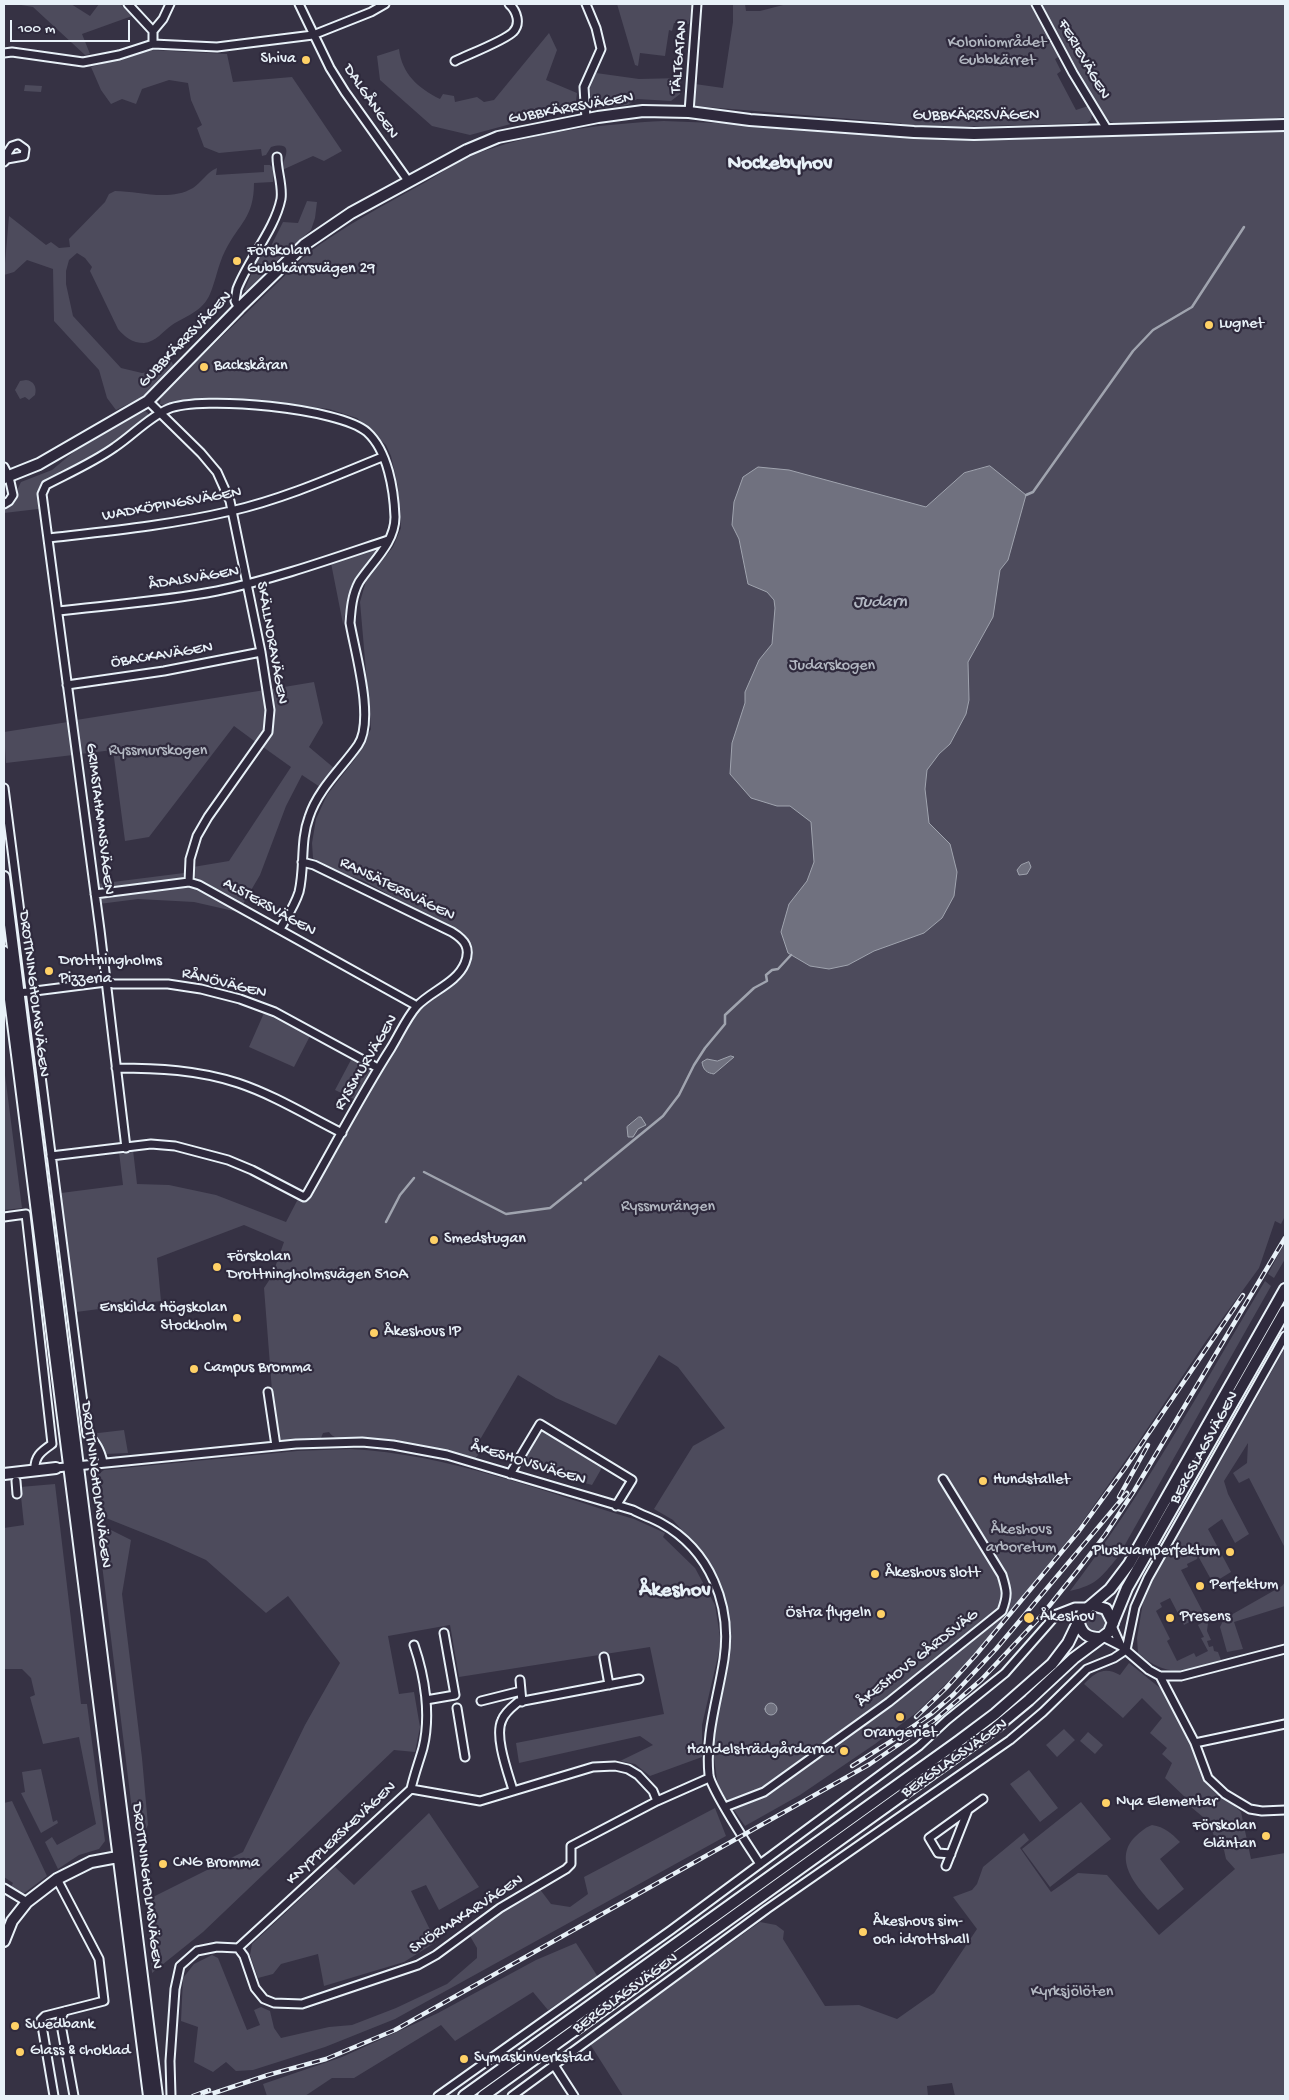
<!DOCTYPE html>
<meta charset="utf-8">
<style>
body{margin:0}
#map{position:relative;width:1289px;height:2100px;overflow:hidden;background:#363244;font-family:"Gochi Hand",sans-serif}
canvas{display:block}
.frame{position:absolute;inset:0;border:5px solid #e8f1f8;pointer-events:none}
.scale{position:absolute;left:10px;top:20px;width:120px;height:22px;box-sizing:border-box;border:2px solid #e8f1f8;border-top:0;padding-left:6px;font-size:15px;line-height:18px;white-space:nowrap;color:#e8f1f8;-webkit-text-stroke:4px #2f2a3d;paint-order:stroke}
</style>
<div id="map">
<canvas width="1289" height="2100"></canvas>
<div class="frame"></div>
<div class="scale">100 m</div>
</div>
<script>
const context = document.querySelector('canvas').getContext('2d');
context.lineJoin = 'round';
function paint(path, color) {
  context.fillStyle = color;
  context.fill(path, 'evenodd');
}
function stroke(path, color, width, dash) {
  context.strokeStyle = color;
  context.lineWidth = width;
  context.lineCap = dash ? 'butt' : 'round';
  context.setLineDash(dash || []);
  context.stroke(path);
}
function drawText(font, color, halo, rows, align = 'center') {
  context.font = font + ' "Gochi Hand",sans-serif';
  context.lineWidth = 4.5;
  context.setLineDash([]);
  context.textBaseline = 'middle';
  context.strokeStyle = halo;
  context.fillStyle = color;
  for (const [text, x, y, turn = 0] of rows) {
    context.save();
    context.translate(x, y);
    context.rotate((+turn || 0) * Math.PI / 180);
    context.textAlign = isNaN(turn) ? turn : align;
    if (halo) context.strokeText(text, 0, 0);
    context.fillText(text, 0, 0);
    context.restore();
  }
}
const green = new Path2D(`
 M15,4H71L90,16L99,4H120L132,16L82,34L90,54L85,55L33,7Z
 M617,4H692L689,24L674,23L672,31L669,30L665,56L640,53L638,66L635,65Z
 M733,4H745L746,11H760L787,4H1032L1060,56L1055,59L1061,71L1057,74L1076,110L1088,106L1092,115L1091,120L1087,123L912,128L900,123L695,106L692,102L695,84L723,88L733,22Z
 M1039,4H1285V117L1268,119L1113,123L1107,120Z
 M549,33L557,50L546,80L577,93L575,109L544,115L470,135L432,126L380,80L377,56L399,49C402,74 418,88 440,99L443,94L454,96L455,102L477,97L484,102L494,100Z
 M151,50L227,54L233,82L292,77L342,151L324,161L313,156L280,171C283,161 297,140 271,147L266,155L262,156L261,149L219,153L204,147L197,128L202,125L191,100L188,83L169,80L142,89L136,104L122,99L111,104L101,90L91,67Z
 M596,73L639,79L681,78L680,94L671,101L637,99L628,105L591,109L590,88Z
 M25,85L42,86L41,92L24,91Z
 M664,121L792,126L899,137L940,139L1285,131V1216L1281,1224L1275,1221L1259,1268L1206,1341L1137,1444L1078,1528L968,1662L916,1713L875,1744L800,1795L745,1826L718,1787L713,1751L714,1723L728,1665L731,1643V1626L719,1578L703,1554L673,1520L654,1509L693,1446L725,1428L678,1367L659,1355L616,1425L556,1398L518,1375L478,1443L484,1447L475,1459C439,1449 402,1442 365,1439C354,1438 335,1442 329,1432L323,1433L321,1438L276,1442L264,1288L272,1276L284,1242L244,1225L157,1258L161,1301L76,1312L61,1193L123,1185L119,1152L133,1150L137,1184L169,1185L216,1195L286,1222L298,1199L308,1200L383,1066L416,1013L451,985L469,966L472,948L465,934L433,919L364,881L331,869L313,858L312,843L316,819L327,795L355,759L371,729L360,602L366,581L393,547L401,528L398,487L391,456L386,445L357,418L329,409L281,403L200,398L165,405L160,404L161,396L307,254C344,226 384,205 424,183C443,172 464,157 484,151C542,131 603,124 664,121Z
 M264,165H270L274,169L273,182L254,183C254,218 239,223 225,251C218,265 216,280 210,294C203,311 186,316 172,325C163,331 156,342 144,343C132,343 125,337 118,329L90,271L92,267L85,258L77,253L69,260L66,271V284L73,316L121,368L142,373L154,371L171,361L174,366L141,398L116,410L107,398L99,370L54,321L53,269L27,260L14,272L4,275L9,216L46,245L51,242L59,248L70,247L69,239L105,202L109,194L115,191C139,191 169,202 193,188C201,183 207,172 217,168L216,175L264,172Z
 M307,201L317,202L315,218L311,230L274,263L247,291H244L260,254L266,256L283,222L298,223Z
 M26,380C34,381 37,387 35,395L29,400L25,397L20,399L15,390L20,381Z
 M145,411L148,413V419L114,445L40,484L41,511L38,509L4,513V508L13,504L17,498L18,488L21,482L52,470L76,450Z
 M379,547L380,548L351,587L343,624L331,563Z
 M314,682L323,723L309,747L334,768L320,787L302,775L286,806L260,875L243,904L198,881L194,875L193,867L229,861L291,767L263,747C278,724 276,715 272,689Z
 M265,690C267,712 270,723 257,743L234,726L149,837L125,841L113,750L80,754L76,720Z
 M68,722L73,755L6,763L4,732Z
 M184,873L182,879L98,890L97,884Z
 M182,886C203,889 222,899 238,912L194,902L138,899L99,904L98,896Z
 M264,1013L310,1036L294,1067L249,1047Z
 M352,1058L372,1069V1072L356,1100L335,1090Z
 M4,1067L22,1208L4,1210Z
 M1285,1242V1259L1274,1278L1268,1274Z
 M1265,1281L1271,1286L1118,1557C1101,1577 1097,1585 1070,1591C1144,1494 1202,1386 1265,1281Z
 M1285,1348V1548L1249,1478L1239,1483L1233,1473L1247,1463L1248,1443L1224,1481L1228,1494L1249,1534L1235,1543L1222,1519L1208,1529L1231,1572L1213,1583L1198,1556L1197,1559L1187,1564L1188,1567L1181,1570L1204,1614L1184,1625L1170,1598L1160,1603L1162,1607L1156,1611L1170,1639L1167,1641L1177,1661L1194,1653L1196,1657L1208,1651L1201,1638L1204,1637L1198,1625L1205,1621L1208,1623L1207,1631L1211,1640L1207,1641L1209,1647L1213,1646L1214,1651L1218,1652L1221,1660C1185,1670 1169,1680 1138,1653L1137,1638L1144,1596Z
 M541,1428L603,1466L592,1485L518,1465Z
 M124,1430L128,1453L105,1454L98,1439L90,1434Z
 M350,1449C448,1454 541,1491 634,1519L665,1533L663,1537L695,1568L715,1605L721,1643L702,1725V1757L650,1776L635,1764L620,1761L653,1745L640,1736L519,1763L516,1743L664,1714L650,1647L459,1677L450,1625L388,1636L399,1694L414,1692L420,1727L415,1752L394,1750L203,1932L152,1973L147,1900L243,1852L305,1725L340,1663L288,1596L266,1613L206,1560L166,1542L101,1516L96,1476L104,1470L297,1451Z
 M55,1484L81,1704H87L105,1841L99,1849L79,1855L58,1869L45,1842L52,1837L57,1845L96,1824L79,1737L43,1744L30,1697L35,1695L31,1678L22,1669H4V1528L24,1525L20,1487Z
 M99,1527L111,1530L131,1540L122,1594L142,1758L148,1825L139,1842L136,1843L99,1540Z
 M1285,1582V1606L1234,1622L1243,1649L1227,1652L1220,1627L1224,1619L1282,1586Z
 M1085 1622a11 11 0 1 1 22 0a11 11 0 1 1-22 0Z
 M1129,1663L1165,1692L1205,1776L1217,1790L1241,1812L1251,1859L1285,1853V2096H955L952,2083L927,2086L928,2096H623L590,2044L760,1922L776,1925L784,1931L783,1939L825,2006L859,2005L897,2019L934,1993L977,1929L953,1897L972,1890L977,1884L983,1867L1024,1833L1029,1840L1020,1848L1051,1892L1078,1873L1107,1875L1159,1935L1235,1869L1226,1859L1224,1850L1216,1842L1209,1822L1191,1807L1187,1799L1165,1778L1172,1763L1162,1754L1167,1748L1150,1733L1162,1718L1142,1698L1123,1718L1084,1684C1095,1672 1105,1666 1120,1675Z
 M1064,1729L1075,1740L1057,1757L1046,1745Z
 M1088,1732L1103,1745L1095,1754L1080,1741Z
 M41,1769L53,1822L57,1820L58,1823L41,1833L21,1793L25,1792L22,1772Z
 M1029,1770L1058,1808L1040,1822L1010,1784Z
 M12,1801L47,1876L23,1894L10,1888L13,1883L4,1877V1803Z
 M1081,1802L1111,1839L1050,1887L1022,1849Z
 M715,1808L726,1836L395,2019L325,2047L253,2070L236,2071L226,2062L213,2072L194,2062L198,2027L181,2021L183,1978L194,1964L212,1955L218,1958L247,2030L260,2025L254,2010L261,2007L270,2011L274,2028L281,2038L329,2027L352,2025L396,2008L447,1984L477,1958V1948L470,1936L501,1910L539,1888L551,1904L570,1907L588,1894L584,1877Z
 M429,1813L479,1887L439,1910L426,1885L411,1891L436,1942L404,1962L324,1986L318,1954L281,1964L273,1974L258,1978L250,1955L252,1944L335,1867L354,1885Z
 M1152,1825C1165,1827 1171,1833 1180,1842L1160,1859L1184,1889L1158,1910C1142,1892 1112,1864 1133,1839C1139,1833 1144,1828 1152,1825Z
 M576,1943L598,1977L548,2010L533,1992L455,2041L441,2025L354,2078H332L305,2096H267L263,2084L342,2057L386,2037L438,2013L536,1960Z`);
const water = new Path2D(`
 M990,466L1026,495L1008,560L1000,570L993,617L968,662L969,700L966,714L950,744L939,754L927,770L925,789L929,823L950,844L957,872L954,896L942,918L924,933L874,951L848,965L829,969L810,966L788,953L781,932L789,904L807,881L814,862L811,822L790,806H777L751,798L730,774L732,743L745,703V692L759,660L772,644L775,608L774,600L767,592L748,584L739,539L732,525L734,502L743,477L758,467L789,470L926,507L964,473Z
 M1029,862L1031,867L1027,874L1019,875L1017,870L1021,865Z
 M731,1056L734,1057L714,1074C707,1073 703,1070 702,1062L707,1059L717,1061Z
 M639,1117H641L646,1125L638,1129L633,1137H628L627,1127Z
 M765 1709a6 6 0 1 1 12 0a6 6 0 1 1-12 0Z`);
const stream = new Path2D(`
 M1026,495L1033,492L1133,351L1153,330L1192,307L1244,227
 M424,1172L506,1214L550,1208L581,1183
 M585,1180L663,1116L679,1095L694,1065L705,1048L725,1024V1015L754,988L767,981L766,975L772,970L778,969L791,955
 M386,1222L400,1195L414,1178`);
const street = new Path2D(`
 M128,4L153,31
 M299,4L330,68L345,92L409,182
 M586,4L596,28L601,49L584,87L586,119
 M1036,4L1073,73L1107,129
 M153,44V31L163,19L170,4
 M4,53L12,52L83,62L119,55L153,44L217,47L313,35L371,12L385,4
 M455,61C467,55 506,40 513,32C521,24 517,11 509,4
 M689,112L697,4
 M4,162L7,159L24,156L25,149L18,144L12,146L8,152L7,159
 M239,308L235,301L237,289C248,260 275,229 281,199C283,186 277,171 277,157
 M148,401L201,453L217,472L230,501L261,652L270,710L268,732L208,817L197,836L190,859L189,882
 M4,467L9,477L13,495L9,501L4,504
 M49,538C110,531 171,525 231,511C283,499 333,477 382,457
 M58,611C111,605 165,601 217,591C275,579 331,559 388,540
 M67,685L164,671L261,652
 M4,788L87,1434C96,1443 100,1449 103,1462
 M95,894L189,882L199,885L417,1006
 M19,993L106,982L114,984H168L201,989L240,999L275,1012L378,1068
 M116,1068C158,1068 198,1070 238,1083C274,1095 308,1116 342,1133
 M126,1148L100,930L42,494L46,485C69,473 94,462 115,447C133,435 148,418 168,409C201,395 340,408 367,432C388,451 394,490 395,517C395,543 372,562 359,582C352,595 351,609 350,623C355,652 375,720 358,745C342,768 318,789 309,817C300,841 305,867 299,892C295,905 287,917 280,929
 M51,1156L151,1144L175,1146L228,1160L252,1170L304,1197L307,1194C335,1145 361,1095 391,1048C399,1035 407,1017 417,1006C431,991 457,983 465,963C471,948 465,940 452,932L314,865L302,862
 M4,1217L26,1214L52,1444C42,1451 34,1456 35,1470
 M268,1392L276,1446
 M56,1468L296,1444L362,1442L393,1445L447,1455L633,1510C642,1515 652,1518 661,1523C710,1550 732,1605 724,1659C718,1698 705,1735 709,1775C711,1789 750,1849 760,1864
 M510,1474L540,1424L632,1480L616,1506
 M16,1481L17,1494
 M1112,1626L1121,1646
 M1103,1637L1121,1646L1149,1670L1160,1676H1181L1285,1649
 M604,1657L609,1685
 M1160,1676L1195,1743L1208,1778L1225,1794L1250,1809L1262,1811L1285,1810
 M520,1680L522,1702
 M426,1700L455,1695L444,1633
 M481,1701L521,1691
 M457,1708L465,1757
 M1195,1743L1285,1724
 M411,1789C414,1775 419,1762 423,1748C431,1715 425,1677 414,1645
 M513,1790C508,1773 494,1736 502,1720C505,1712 512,1707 518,1702L639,1679
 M725,1807L764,1792L889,1702L1002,1611C1008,1595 1007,1591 1002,1575L943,1479
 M951,1854L938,1853L929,1838L983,1799
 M946,1866L968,1810
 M4,1888L27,1902
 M238,1948L244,1956L255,1988L264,1999L274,2003L302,2004L418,1965L436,1955L500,1908L566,1869L571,1864V1846L657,1801L709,1778
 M65,2011L60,2019L74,2096
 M554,2065L574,2096
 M54,2096L41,2020L45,2016L104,2001L99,1959L57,1879
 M171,2096L170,2061L175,1989L180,1966L197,1951L217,1947L238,1948L411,1789L480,1801L593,1767L615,1766L628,1769L638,1775L653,1791L657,1801
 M438,2096L671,1930L919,1746L947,1720L1005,1673L1057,1614L1075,1607H1088
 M512,2096L767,1909L1010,1740L1043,1712L1087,1669L1114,1658L1126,1650L1135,1607L1148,1578L1285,1336`);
const secondary = new Path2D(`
 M4,478L39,464L148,401L239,308L304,245L351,213L467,150L498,137L598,117L643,111L689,112L750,120L914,132L974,134L1285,125
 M4,877L157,2096
 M4,952L149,2096
 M4,1474L56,1468
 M1092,1605L1106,1609L1113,1623
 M1079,1623C1082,1634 1088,1638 1100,1638
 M4,1941L12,1921L27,1902L57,1879L91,1862L123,1856
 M464,2096L959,1741L995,1714L1052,1664L1068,1643L1083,1612L1110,1589L1129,1564L1285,1289
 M483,2096L994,1729L1029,1700L1074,1658L1109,1632L1127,1588L1285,1311`);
const rail = new Path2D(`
 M1119,1497L1148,1445
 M916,1717L946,1688L975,1656L1079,1531L1125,1468L1243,1295
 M852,1766L893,1740L931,1714L953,1695L996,1649L1127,1493
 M193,2096L209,2090
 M205,2096L268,2075L326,2059L395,2030L870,1764L936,1719L981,1680L1042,1615L1078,1570L1105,1535L1134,1491L1285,1238`);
const markers = [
 [306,60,5,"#ffd166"],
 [237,261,5,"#ffd166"],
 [1209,325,5,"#ffd166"],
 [204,367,5,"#ffd166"],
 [49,971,5,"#ffd166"],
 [434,1240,5,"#ffd166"],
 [217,1267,5,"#ffd166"],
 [237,1318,5,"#ffd166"],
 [374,1333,5,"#ffd166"],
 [194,1369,5,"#ffd166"],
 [983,1481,5,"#ffd166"],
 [1230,1552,5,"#ffd166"],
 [875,1574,5,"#ffd166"],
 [1200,1586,5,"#ffd166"],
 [881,1614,5,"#ffd166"],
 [1029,1618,6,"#ffd166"],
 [1170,1618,5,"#ffd166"],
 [900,1717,5,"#ffd166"],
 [844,1751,5,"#ffd166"],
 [1106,1803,5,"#ffd166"],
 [1266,1836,5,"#ffd166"],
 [163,1864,5,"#ffd166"],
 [863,1932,5,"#ffd166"],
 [15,2026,5,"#ffd166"],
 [20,2052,5,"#ffd166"],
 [464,2059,5,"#ffd166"]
];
const parkNames = [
 ["Koloniområdet",997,44],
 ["Gubbkärret",997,62],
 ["Judarskogen",832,667],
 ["Ryssmurskogen",158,752],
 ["Ryssmurängen",668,1208],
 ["Åkeshovs",1021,1531],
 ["arboretum",1021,1549],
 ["Kyrksjölöten",1072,1993]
];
const streetNames = [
 ["TÄLTGATAN",680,57,-85],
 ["FERIEVÄGEN",1083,60,60],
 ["DALGÅNGEN",370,102,56],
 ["GUBBKÄRRSVÄGEN",571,109,-10],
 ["GUBBKÄRRSVÄGEN",976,117],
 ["GUBBKÄRRSVÄGEN",186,340,-46],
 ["WADKÖPINGSVÄGEN",172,505,-10],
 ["ÅDALSVÄGEN",194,579,-9],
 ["SKÄLLNORAVÄGEN",271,643,80],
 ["ÖBACKAVÄGEN",162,656,-9],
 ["GRIMSTAHAMNSVÄGEN",99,819,83],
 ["RANSÄTERSVÄGEN",397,890,26],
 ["ALSTERSVÄGEN",269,908,29],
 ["RÅNÖVÄGEN",224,984,14],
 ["DROTTNINGHOLMSVÄGEN",33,994,83],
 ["RYSSMURVÄGEN",367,1063,-59],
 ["BERGSLAGSVÄGEN",1205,1448,-61],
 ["ÅKESHOVSVÄGEN",528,1464,17],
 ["DROTTNINGHOLMSVÄGEN",95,1485,83],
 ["ÅKESHOVS GÅRDSVÄG",918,1659,-38],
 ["BERGSLAGSVÄGEN",955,1759,-35],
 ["KNYPPLERSKEVÄGEN",342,1834,-43],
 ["DROTTNINGHOLMSVÄGEN",146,1886,83],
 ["SNÖRMAKARVÄGEN",467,1915,-33],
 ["BERGSLAGSVÄGEN",626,1994,-36]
];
const poiNames = [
 ["Shiva",296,60,"right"],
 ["Förskolan",247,252],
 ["Gubbkärrsvägen 29",247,270],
 ["Lugnet",1219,325],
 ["Backskåran",214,367],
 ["Drottningholms",59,962],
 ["Pizzeria",59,980],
 ["Smedstugan",444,1240],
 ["Förskolan",227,1258],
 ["Drottningholmsvägen 510A",227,1276],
 ["Enskilda Högskolan",227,1309,"right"],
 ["Stockholm",227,1327,"right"],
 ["Åkeshovs IP",384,1333],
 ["Campus Bromma",204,1369],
 ["Hundstallet",993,1481],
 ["Pluskvamperfektum",1220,1552,"right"],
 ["Åkeshovs slott",885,1574],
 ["Perfektum",1210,1586],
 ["Östra flygeln",871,1614,"right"],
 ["Åkeshov",1040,1618],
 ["Presens",1180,1618],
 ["Orangeriet",900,1734,"center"],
 ["Handelsträdgårdarna",834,1751,"right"],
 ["Nya Elementar",1116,1803],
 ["Förskolan",1256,1827,"right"],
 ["Gläntan",1256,1845,"right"],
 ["CNG Bromma",173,1864],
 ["Åkeshovs sim-",873,1923],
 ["och idrottshall",873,1941],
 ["Swedbank",25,2026],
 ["Glass & choklad",30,2052],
 ["Symaskinverkstad",474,2059]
];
const waterNames = [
 ["Judarn",880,603]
];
const districtNames = [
 ["Nockebyhov",780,165],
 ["Åkeshov",675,1592]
];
paint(green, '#4d4b5c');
paint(water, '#70717f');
stroke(water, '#a0a4af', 1);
stroke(stream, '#a0a4af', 2.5);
stroke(street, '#e8f1f8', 11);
stroke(secondary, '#e8f1f8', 14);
stroke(street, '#2f2a3d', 7);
stroke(secondary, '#2f2a3d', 10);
stroke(rail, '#e8f1f8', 4.5);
stroke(rail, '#2f2a3d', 2.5, [8]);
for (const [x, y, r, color] of markers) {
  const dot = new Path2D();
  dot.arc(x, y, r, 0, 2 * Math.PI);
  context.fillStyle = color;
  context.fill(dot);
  stroke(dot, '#2f2a3d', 2);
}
drawText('16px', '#b2b7c1', '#2f2a3d', parkNames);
drawText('16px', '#e8f1f8', '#2f2a3d', streetNames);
drawText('16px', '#e8f1f8', '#2f2a3d', poiNames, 'left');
drawText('italic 18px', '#b2b7c2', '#2f2a3d', waterNames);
drawText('bold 21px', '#e8f1f8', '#2f2a3d', districtNames);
</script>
